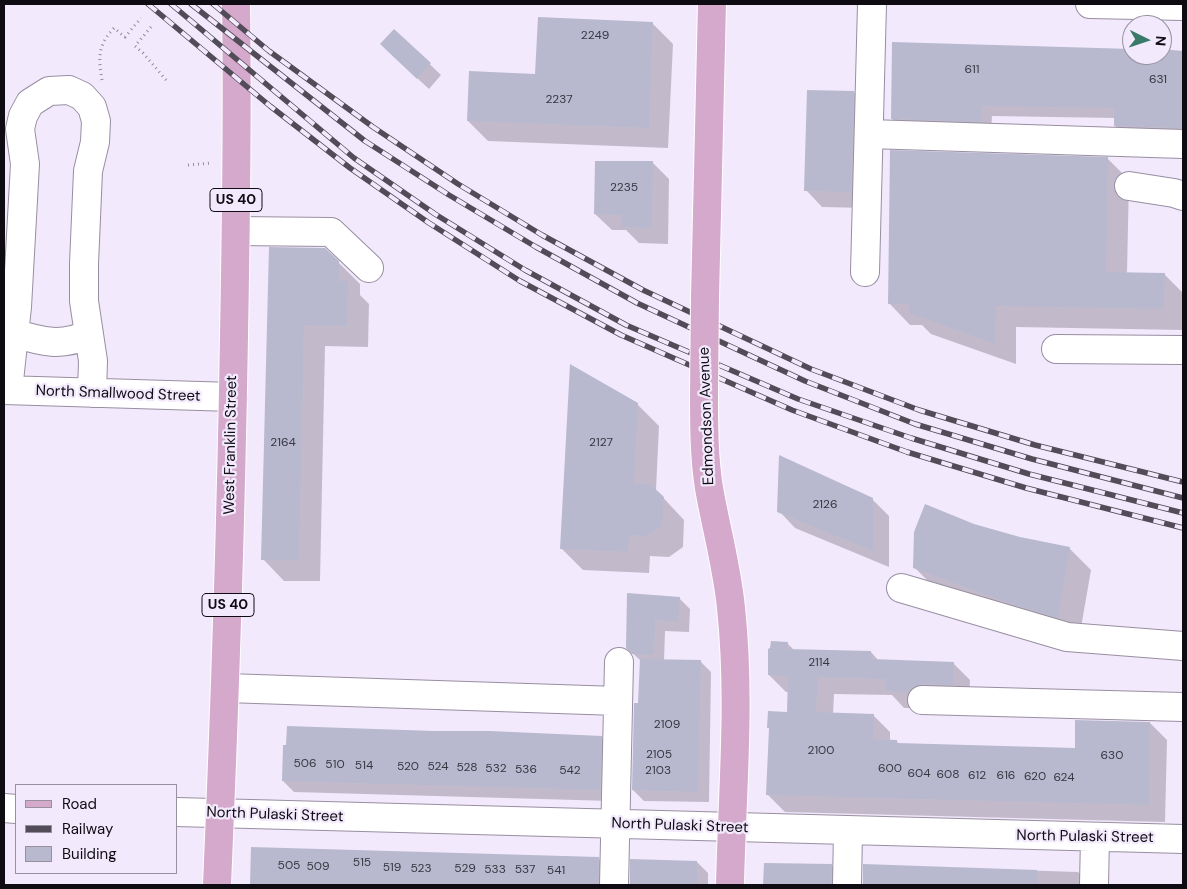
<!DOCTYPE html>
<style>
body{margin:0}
#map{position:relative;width:1187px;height:889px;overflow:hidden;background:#f3e9fd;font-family:"DM Sans",sans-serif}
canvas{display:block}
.frame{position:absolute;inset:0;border:5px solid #0e0b12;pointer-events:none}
.legend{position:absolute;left:15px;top:784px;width:162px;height:90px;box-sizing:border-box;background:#f3e9fd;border:1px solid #97909f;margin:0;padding:6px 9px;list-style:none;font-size:15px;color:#0e0b12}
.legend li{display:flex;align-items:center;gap:10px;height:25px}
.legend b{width:25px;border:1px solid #97909f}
.north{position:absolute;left:1122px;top:15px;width:50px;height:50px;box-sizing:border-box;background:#f3e9fd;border:1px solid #97909f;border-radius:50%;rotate:94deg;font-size:14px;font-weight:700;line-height:20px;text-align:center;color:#0e0b12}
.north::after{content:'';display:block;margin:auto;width:18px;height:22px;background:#397a6b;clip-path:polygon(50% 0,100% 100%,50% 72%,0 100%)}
</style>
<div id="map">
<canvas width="1187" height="889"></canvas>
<div class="frame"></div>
<ul class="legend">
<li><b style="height:6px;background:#d4a9cb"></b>Road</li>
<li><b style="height:6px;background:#514c57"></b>Railway</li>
<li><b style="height:14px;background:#b8b9ce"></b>Building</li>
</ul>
<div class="north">N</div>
</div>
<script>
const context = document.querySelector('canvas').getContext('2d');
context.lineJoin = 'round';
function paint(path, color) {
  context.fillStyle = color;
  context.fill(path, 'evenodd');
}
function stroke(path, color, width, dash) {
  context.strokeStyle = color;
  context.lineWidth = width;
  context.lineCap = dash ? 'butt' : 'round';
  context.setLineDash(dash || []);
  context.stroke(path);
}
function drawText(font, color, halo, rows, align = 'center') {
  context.font = font + ' "DM Sans",sans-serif';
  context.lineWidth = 4.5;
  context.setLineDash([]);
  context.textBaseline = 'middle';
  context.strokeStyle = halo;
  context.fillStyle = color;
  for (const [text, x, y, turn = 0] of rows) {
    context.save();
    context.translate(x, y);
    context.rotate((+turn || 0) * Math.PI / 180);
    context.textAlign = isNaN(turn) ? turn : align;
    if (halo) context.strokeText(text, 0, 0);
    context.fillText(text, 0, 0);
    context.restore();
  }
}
const shadow = new Path2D(`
 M653,24L673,44L668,148L488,141L468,121L537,75Z
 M394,30L441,75L429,89L392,55Z
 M1132,50V55H1162V51H1183V138L1125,136L1115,126V118L992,116L991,132L903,129L892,119Z
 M854,92L870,109L867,208L822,207L806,190Z
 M1107,158L1129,180L1127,273L1164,274L1183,293V330L1016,327V364L931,334L922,325H910L889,303Z
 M653,163L669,179L668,244L639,243L626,230H612L595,214Z
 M270,248L338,262L360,284V295L369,304L368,347L325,346L320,581H284L263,559Z
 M637,404L659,426L656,490L684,520L683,547L669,557L650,556L649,573L583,570L562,549Z
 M873,500L889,516V567L795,528L779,511Z
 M973,526L1020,538L1069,548L1091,570L1079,639L936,589L915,568Z
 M628,595L679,598L690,609L689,632L665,631L664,661H700L711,672L709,802L644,801L633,790L641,661L627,648Z
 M787,643L794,650L871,652L878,660L953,663L970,680L969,702L926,708H904L892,695L834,694L833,714L873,715L890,732V741H896L900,744L1076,749L1150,723L1167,740L1165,822L785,812L768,795L770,729L769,728L788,713L789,692H786L769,675Z
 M601,737L612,748L611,801L294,792L283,781Z
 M252,849L598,858L609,869V885H251Z
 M631,860L697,862L708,873V885H631Z
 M765,864L831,865L842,876V885H765Z
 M864,865L1078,872L1089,883V885H864Z`);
const building = new Path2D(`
 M538,17L653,22L649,128L467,121L469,71L535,74Z
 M394,29L431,63L417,79L380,44Z
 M892,42L1132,49V55H1162V49L1183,51V128L1114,126V108L982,106L981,122L891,119Z
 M807,90L854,91L851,192L804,191Z
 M890,150L1108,157L1106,272L1165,273L1164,309L996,306L995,344L909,313V304H888Z
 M595,161H653L652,228L622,227V215L594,214Z
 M269,247L325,248L339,261V281H348L347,326L304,325L299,560H261Z
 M570,364L638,403L634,483L650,484L664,497L662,526L647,536L629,535L628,552L560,549Z
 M779,455L873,498V551L777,512Z
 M925,504L974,524L1020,537L1070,547L1058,618L1008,603L913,568L914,532Z
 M627,593L680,597L678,622L655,620L654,655L632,654L626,648Z
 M771,641L788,642L787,649L871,651V659L954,662L953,685L922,684L914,687L909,692L886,691V679L818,677L816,712L874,714L873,739L897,740V743L1075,748V720L1150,722L1149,805L766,795L769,728H767L768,711L787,712L788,677L768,675V649L770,648Z
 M640,659L701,660L698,792L632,790L634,703H638Z
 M287,726L434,731H490L602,736L600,790L282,781L283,745H286Z
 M251,847L599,857L598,885H250Z
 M630,859L697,861V885H630Z
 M764,863L832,864L831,885H763Z
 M863,864L1037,870V885H863Z`);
const path = new Path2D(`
 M151,27L135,46L143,53L167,81
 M102,80C98,57 98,45 114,28L125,37L141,18
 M188,165L212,163`);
const minor = new Path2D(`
 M1090,4L1183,6
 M869,134L1183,144
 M1129,186L1174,193L1183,196
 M236,231L331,232L369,268
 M865,272L872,4
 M14,333C42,342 62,347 89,334
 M1056,349L1183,350
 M4,390L233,397
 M8,390L17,307L25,164L20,129L23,116L30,103L49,91L69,90L82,96L92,107L96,121L95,142L88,171L84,264V301L93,361L92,393
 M901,588L1067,637L1183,646
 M226,688L618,701
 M922,700L1183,707
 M4,808L16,809
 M176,812L1183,839
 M614,885L619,662
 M847,885L848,831
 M1094,885L1095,837`);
const major = new Path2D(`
 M705,297L712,4
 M704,393C704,424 704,457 709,488C716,528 727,567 731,608C741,700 732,793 730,885
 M217,885C225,702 231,519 234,336C236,225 238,115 236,4`);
const rail = new Path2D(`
 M148,4L270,106L350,168L429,223L520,281L621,335L792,410L907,452L1026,488L1183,528
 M171,4L354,158L435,214L525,270L626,325L798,399L911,438L1029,474L1183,513
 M191,4L365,141L449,195L536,247L637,303L805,381L915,424L1032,459L1183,498
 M213,4L269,51L373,127L458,184L542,235L643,290L811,369L919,410L1035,445L1183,482`);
const majorBridge = new Path2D(`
 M704,393L705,297`);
const numberNames = [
 ["2249",595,36],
 ["611",972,70],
 ["631",1158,80],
 ["2237",559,100],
 ["2235",624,188],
 ["2164",283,443],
 ["2127",601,443],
 ["2126",825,505],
 ["2114",819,663],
 ["2109",667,725],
 ["2100",821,751],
 ["2105",659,755],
 ["630",1112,756],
 ["506",305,764],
 ["510",335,765],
 ["514",364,766],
 ["520",408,767],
 ["524",438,767],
 ["528",467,768],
 ["532",496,769],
 ["600",890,769],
 ["536",526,770],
 ["542",570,771],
 ["2103",658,771],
 ["604",919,774],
 ["608",948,775],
 ["612",977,776],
 ["616",1006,776],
 ["620",1035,777],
 ["624",1064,778],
 ["515",362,863],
 ["505",289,866],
 ["509",318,867],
 ["519",392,868],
 ["523",421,869],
 ["529",465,869],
 ["533",495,870],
 ["537",525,870],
 ["541",556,871]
];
const shields = [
 [236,200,52],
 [228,605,52]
];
const shieldNames = [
 ["US 40",236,200],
 ["US 40",228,605]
];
const streetNames = [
 ["North Smallwood Street",118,394,2],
 ["Edmondson Avenue",707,416,-92],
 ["West Franklin Street",231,445,-89],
 ["North Pulaski Street",275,815,2],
 ["North Pulaski Street",680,826,2],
 ["North Pulaski Street",1085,837,1]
];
paint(shadow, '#0003');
paint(building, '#b8b9ce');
stroke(minor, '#988ea1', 30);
stroke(major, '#fff', 30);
stroke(path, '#938c9b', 3, [1, 4]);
stroke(minor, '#fff', 28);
stroke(major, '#d4a9cb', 28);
stroke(rail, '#514c57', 5.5);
stroke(rail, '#f3e9fd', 4, [11]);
stroke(majorBridge, '#fff', 30, []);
stroke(majorBridge, '#d4a9cb', 28);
drawText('12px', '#383641', null, numberNames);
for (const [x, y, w] of shields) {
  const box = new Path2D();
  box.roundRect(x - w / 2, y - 11.5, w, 23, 4);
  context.fillStyle = '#f3e9fd';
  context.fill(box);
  stroke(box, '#0e0b12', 1);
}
drawText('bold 14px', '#0e0b12', null, shieldNames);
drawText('15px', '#0e0b12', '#f3e9fd', streetNames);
</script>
